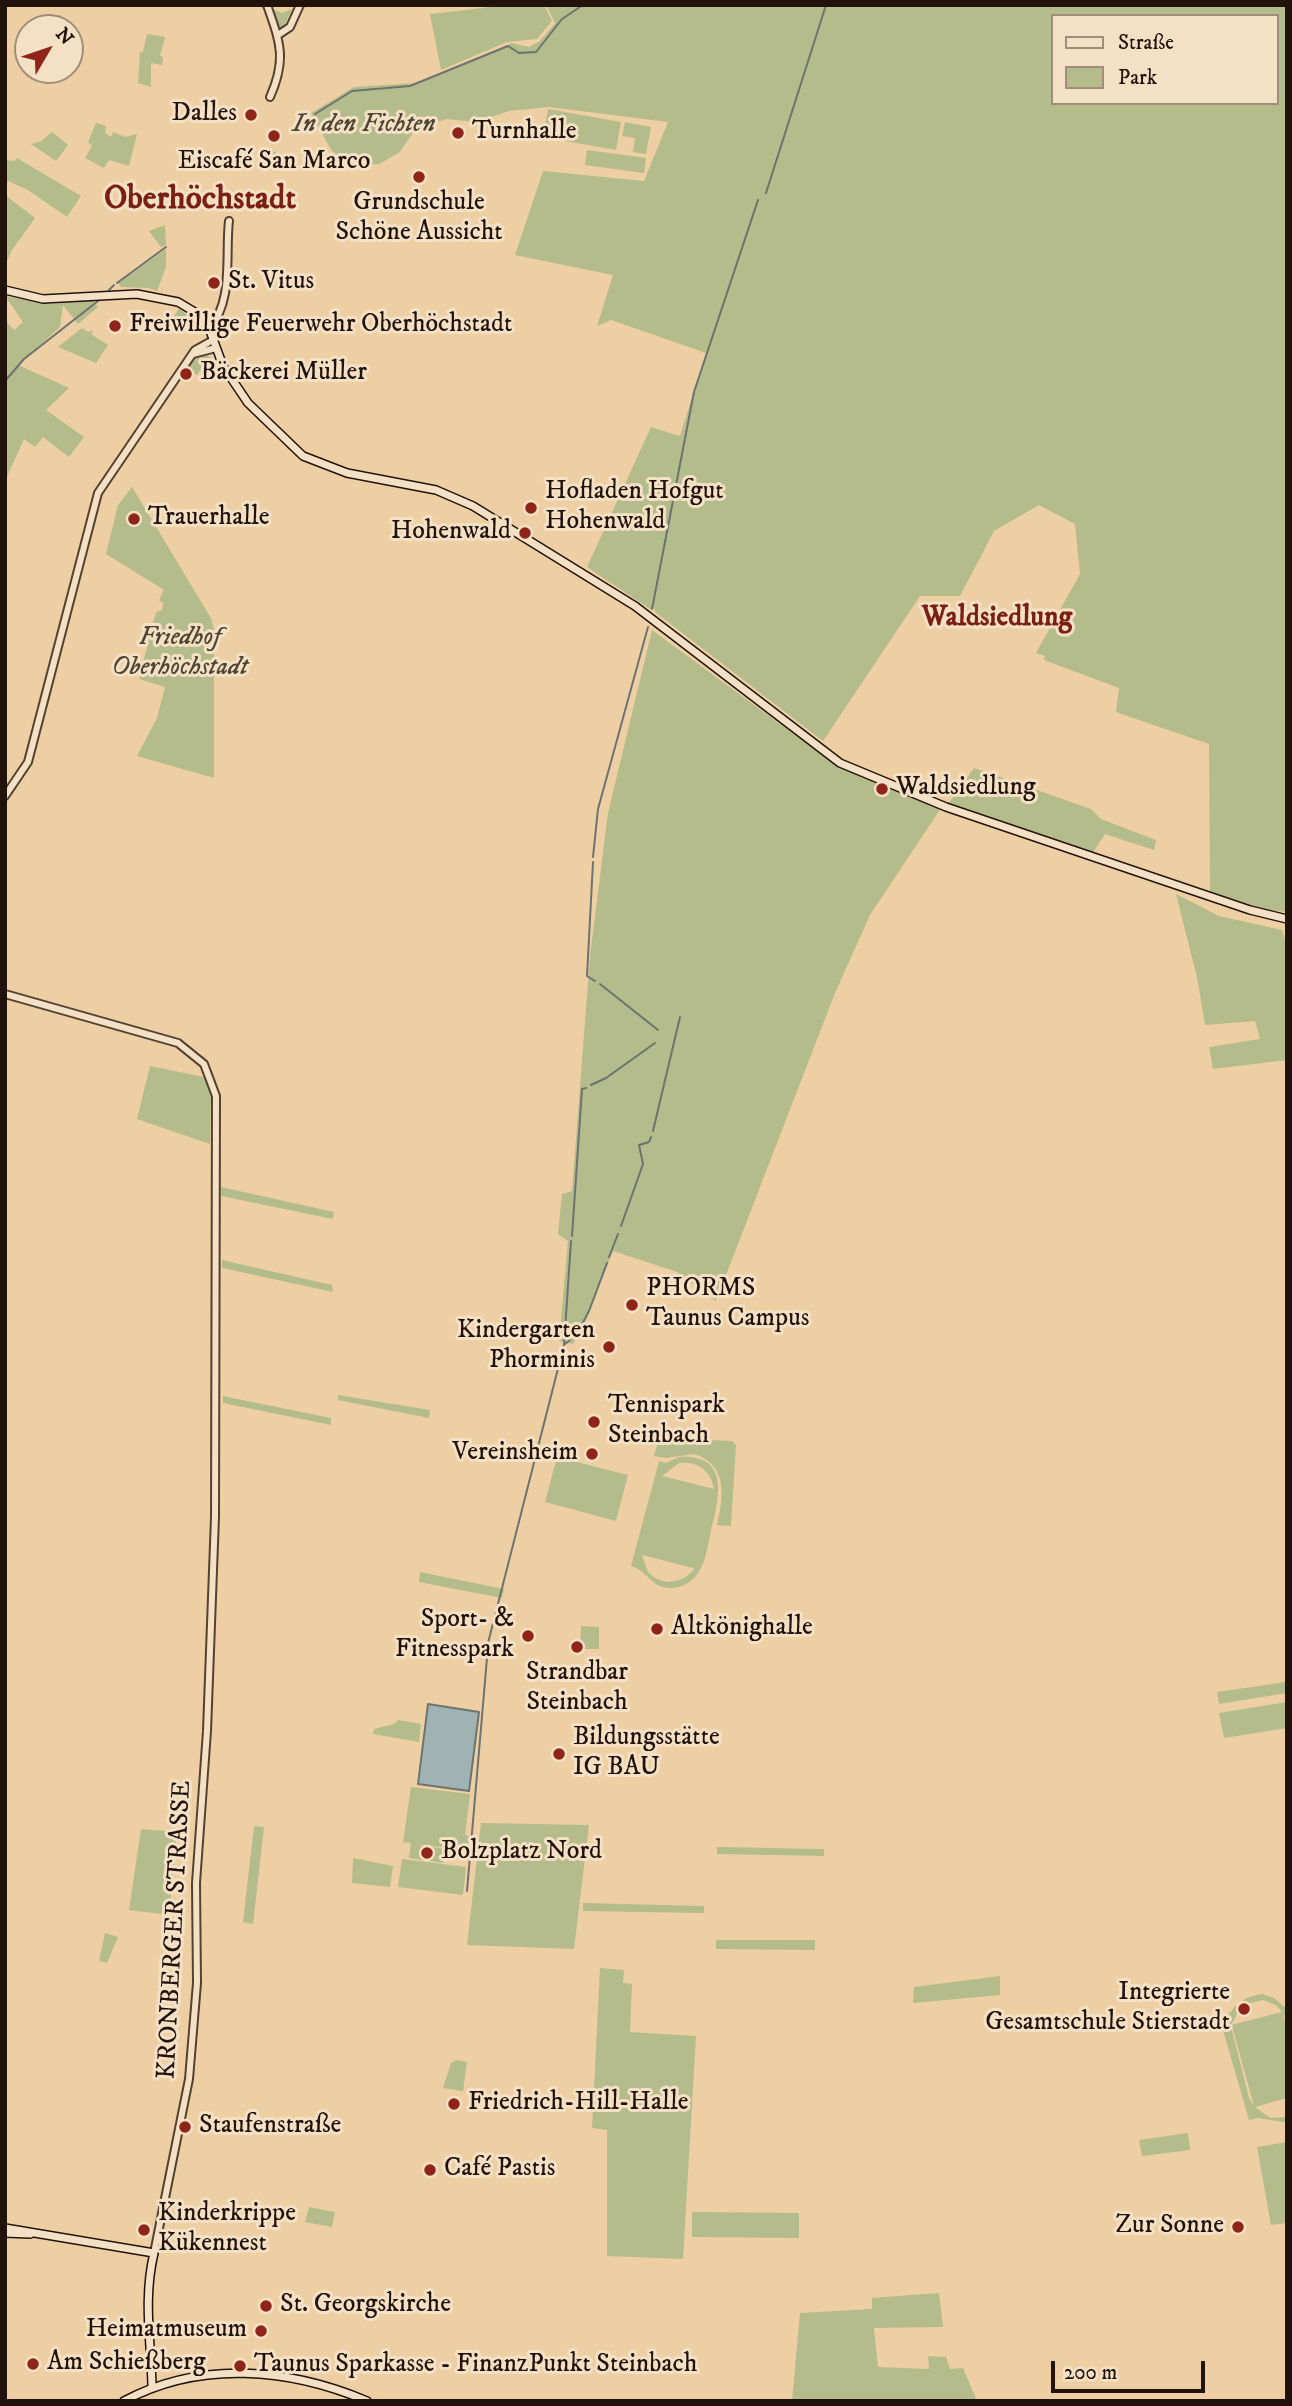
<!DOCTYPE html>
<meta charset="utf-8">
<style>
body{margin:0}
#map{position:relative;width:1292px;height:2406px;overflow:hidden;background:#eecfa4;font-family:"IM FELL DW Pica",serif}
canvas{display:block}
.frame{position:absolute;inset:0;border:7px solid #22120c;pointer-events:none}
.legend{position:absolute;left:1051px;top:14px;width:228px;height:91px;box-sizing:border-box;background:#f4e0c4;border:2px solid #a08e7a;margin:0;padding:9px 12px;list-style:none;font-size:21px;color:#22120c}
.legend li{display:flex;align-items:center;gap:14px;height:35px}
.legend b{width:35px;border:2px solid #a08e7a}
.north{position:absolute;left:14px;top:14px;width:70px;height:70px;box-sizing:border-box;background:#f4e0c4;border:2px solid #a08e7a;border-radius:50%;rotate:51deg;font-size:19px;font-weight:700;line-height:28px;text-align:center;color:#22120c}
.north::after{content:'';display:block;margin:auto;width:24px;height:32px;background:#8f2418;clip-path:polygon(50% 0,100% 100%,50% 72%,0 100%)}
.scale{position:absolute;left:1051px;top:2361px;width:154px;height:32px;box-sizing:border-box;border:4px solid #22120c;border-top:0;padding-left:9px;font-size:21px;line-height:24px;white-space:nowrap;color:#22120c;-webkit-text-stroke:5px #f4e0c4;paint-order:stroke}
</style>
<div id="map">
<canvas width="1292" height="2406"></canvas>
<div class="frame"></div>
<ul class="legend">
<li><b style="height:9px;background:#f4e0c4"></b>Straße</li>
<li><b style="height:19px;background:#b3bc8a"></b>Park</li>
</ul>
<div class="north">N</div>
<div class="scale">200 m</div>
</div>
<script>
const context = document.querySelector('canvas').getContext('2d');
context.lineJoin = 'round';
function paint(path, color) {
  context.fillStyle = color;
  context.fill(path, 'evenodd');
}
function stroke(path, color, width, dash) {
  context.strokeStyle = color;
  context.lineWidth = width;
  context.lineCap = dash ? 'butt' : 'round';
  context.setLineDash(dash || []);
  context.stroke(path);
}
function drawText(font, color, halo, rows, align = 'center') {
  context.font = font + ' "IM FELL DW Pica",serif';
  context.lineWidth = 6;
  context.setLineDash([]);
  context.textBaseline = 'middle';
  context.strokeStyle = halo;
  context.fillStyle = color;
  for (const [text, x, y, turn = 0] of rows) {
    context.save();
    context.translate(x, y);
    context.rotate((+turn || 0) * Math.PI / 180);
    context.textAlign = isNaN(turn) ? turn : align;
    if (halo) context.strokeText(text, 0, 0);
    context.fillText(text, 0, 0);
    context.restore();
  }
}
const green = new Path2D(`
 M509,5H544L552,21L537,39L507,42L441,70L430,14Z
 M546,5H1287V912L1268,910L1210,892L1209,744L1116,712L1119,688L1044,660L1045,656L1036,653L1080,574L1075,524L1039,505L994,531L960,596H920L823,741L655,612L654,608L650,609L587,567L651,427L680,436L706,353L611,320L597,326L613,275L515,255L543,171L644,181L668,122L549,107L509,111L477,122L446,119L414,131L400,152L379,164L359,165L348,164L331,150L311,113L354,87L416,83L512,43L529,47L540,41L555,23ZM1052,16H1276V103H1052Z
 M292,9L282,30H279L274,10L282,13Z
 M147,34L165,37L160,56L163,57L162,65L151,63V87L138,83L140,52H143Z
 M548,109L621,122L616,150L543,137Z
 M625,122L651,127L646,154L633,152L635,138L622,136Z
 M96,123L106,126L105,133L111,137L113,132L125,137L137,134L129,166L109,160L104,168L85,158L92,146L88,142Z
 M52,132L68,145L56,161L31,144L41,141Z
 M270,148L279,155L276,172L262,166Z
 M587,150L646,158L644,173L585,165Z
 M17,158L81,196L67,217L28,190L8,181L5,186V160L15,161Z
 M5,195L35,218L12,250L5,265Z
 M165,225L166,245L161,247L149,231Z
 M166,249V267L157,291L149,288L121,287L118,283Z
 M5,296L48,304L93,301L98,307L78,324L63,305L60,327L18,365L69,388L46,410L84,437L69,457L43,437L35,447L24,439L5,481V320L14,330L23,322Z
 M179,309L192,318L186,330L171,320Z
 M82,328L88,332L94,330L91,334L108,345L96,363L58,347Z
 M204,353L215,361L212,370H200L197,375L187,368L197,354Z
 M132,487L211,618L214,629V778L137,756L157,718L165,687L139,679L156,612L162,610L163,603L159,600L164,590L106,554L118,505Z
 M652,630L840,768L941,808L870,915L835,993L726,1275L721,1277L716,1301L677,1272L613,1251L587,1318L573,1344L559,1341L568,1241L558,1234L562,1194L572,1191L590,956L608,813Z
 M974,768L1091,809L1101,819L1156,840L1154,850L1105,834L1091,856L946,807Z
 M1176,894L1219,916L1282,930L1287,947V1060L1213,1069L1209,1047L1260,1039L1255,1021L1205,1025L1197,977Z
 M150,1066L204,1077L211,1095L210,1144L137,1119Z
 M221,1187L334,1212L333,1219L221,1196Z
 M222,1260L332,1285L333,1292L222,1268Z
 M338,1395L430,1410L429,1418L338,1400Z
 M223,1396L331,1418V1425L223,1403Z
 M659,1438L732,1441L736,1445L731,1526L717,1525C723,1498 729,1465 694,1454L666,1458L654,1456Z
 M557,1457L628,1475L616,1521L545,1502Z
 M679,1457C731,1454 719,1498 711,1531C708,1544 706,1561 699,1572C692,1582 683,1587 672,1588C651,1589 647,1570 631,1566L659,1461L666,1463ZM679,1463C698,1461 711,1471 714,1489L662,1476ZM642,1555L693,1568L694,1569C681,1585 662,1586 648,1572Z
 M420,1572L504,1589L502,1598L419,1582Z
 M581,1626L599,1627V1649H580Z
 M1286,1682L1287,1693L1219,1704L1217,1692Z
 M1287,1702V1728L1224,1738L1219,1713Z
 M398,1720L421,1724L419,1742L373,1734L374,1729L394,1724Z
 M411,1787L470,1794L465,1835L469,1836L468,1850L415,1844L445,1849L443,1863L409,1858L411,1843L403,1842Z
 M481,1823L589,1825L574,1949L467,1945Z
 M254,1826L264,1827L253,1924L243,1922Z
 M141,1829L177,1832L169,1915L129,1910Z
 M717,1847L824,1849V1856L717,1854Z
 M353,1858L393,1866L390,1887L352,1883Z
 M402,1859L466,1867L463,1895L398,1887Z
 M583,1903L704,1906V1913L583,1911Z
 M105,1933L118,1937L107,1963L99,1961Z
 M716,1940H815V1950L716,1949Z
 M600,1968L624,1970L623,1983L632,1984L630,2032L696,2036L683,2259L607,2256V2130L592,2128Z
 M1000,1976V1995L913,2003L914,1987Z
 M1262,1994L1274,1998L1287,2009V2021L1283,2014L1287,2028V2098L1255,2107L1270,2118L1287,2117V2121L1283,2122L1258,2118L1249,2120L1219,2016L1230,2013C1238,2001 1248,1996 1262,1994ZM1263,2000L1276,2005L1282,2012L1231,2025L1242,2005ZM1231,2026H1232L1254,2106L1249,2098Z
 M456,2060L467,2062L463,2091L443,2088L451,2063Z
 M1188,2133L1190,2150L1142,2156L1139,2140Z
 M1287,2142V2223L1271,2225L1257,2147Z
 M309,2207L335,2212L332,2227L305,2222Z
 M692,2212L799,2213V2238L692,2237Z
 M939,2293L943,2327L874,2328L878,2367L929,2369L928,2356L946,2357L950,2369L963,2368L977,2401H792L800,2313L872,2309V2298Z`);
const water = new Path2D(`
 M428,1704L479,1712L469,1791L418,1784Z`);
const stream = new Path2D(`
 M315,114L352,91L410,86L508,46L519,53L536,52L562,19L583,5
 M766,193L826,5
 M117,283L166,247
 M109,290L114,285
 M5,381L24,359L98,301
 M652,609L694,392L758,200
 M593,857L598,809L648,627
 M593,862L587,976L595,981
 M600,984L658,1030
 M591,1085L606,1078L655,1043
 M653,1131L680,1017
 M621,1226L643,1164L639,1145L649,1142L651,1137
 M572,1236L582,1089L586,1088
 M609,1257L618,1234
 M575,1338L589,1311L607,1263
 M565,1344L570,1340
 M488,1643L564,1345L571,1241
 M467,1891L487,1658`);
const tertiary = new Path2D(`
 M267,5C280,42 287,59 270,97
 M278,35L290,27L300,5
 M209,328C234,303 225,253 229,221
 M193,354L216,348
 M5,796L28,762L98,493L195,350L213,340
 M5,994L178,1043L204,1064L216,1096L215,1517L207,1731L196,1883L197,1983L189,2079L154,2253`);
const secondary = new Path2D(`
 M5,290L43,299L137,294L178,302L198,314L209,328L223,366L248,403L303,456L347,473L436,490L473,506L635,606L840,763L946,807L1250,910L1287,919
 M5,2228L154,2253C143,2299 151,2340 152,2386
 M5,2233L30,2234
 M124,2401C200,2360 289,2368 367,2401`);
const markers = [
 [251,115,7,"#8f2418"],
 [458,133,7,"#8f2418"],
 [274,136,7,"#8f2418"],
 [419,177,7,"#8f2418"],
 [214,283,7,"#8f2418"],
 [115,326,7,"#8f2418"],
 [186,374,7,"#8f2418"],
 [531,508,7,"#8f2418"],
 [134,519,7,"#8f2418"],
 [525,533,7,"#8f2418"],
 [882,789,7,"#8f2418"],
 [632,1305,7,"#8f2418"],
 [609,1347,7,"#8f2418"],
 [594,1422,7,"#8f2418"],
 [592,1454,7,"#8f2418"],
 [657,1629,7,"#8f2418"],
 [528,1636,7,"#8f2418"],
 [577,1647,7,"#8f2418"],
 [559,1754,7,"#8f2418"],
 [427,1853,7,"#8f2418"],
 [1244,2009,7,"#8f2418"],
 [454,2104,7,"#8f2418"],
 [185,2127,7,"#8f2418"],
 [430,2170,7,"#8f2418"],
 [1238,2227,7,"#8f2418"],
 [144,2230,7,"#8f2418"],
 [266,2306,7,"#8f2418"],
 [261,2331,7,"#8f2418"],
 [33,2364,7,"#8f2418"],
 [240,2366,7,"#8f2418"]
];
const poiNames = [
 ["Dalles",237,115,"right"],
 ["Turnhalle",472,133],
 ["Eiscafé San Marco",274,163,"center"],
 ["Grundschule",419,204,"center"],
 ["Schöne Aussicht",419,234,"center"],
 ["St. Vitus",228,283],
 ["Freiwillige Feuerwehr Oberhöchstadt",129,326],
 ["Bäckerei Müller",200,374],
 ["Hofladen Hofgut",545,493],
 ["Hohenwald",545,523],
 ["Trauerhalle",148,519],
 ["Hohenwald",511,533,"right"],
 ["Waldsiedlung",896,789],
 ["PHORMS",646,1290],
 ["Taunus Campus",646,1320],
 ["Kindergarten",595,1332,"right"],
 ["Phorminis",595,1362,"right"],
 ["Tennispark",608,1407],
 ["Steinbach",608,1437],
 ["Vereinsheim",578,1454,"right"],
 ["Sport- &",514,1621,"right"],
 ["Fitnesspark",514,1651,"right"],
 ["Altkönighalle",671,1629],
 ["Strandbar",577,1674,"center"],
 ["Steinbach",577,1704,"center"],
 ["Bildungsstätte",573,1739],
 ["IG BAU",573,1769],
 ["Bolzplatz Nord",441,1853],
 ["Integrierte",1230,1994,"right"],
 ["Gesamtschule Stierstadt",1230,2024,"right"],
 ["Friedrich-Hill-Halle",468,2104],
 ["Staufenstraße",199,2127],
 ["Café Pastis",444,2170],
 ["Kinderkrippe",158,2215],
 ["Kükennest",158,2245],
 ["Zur Sonne",1224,2227,"right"],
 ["St. Georgskirche",280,2306],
 ["Heimatmuseum",247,2331,"right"],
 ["Am Schießberg",47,2364],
 ["Taunus Sparkasse - FinanzPunkt Steinbach",254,2366]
];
const parkNames = [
 ["In den Fichten",364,126],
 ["Friedhof",180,639],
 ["Oberhöchstadt",180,669]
];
const streetNames = [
 ["KRONBERGER STRASSE",176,1930,-87]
];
const neighbourhoodNames = [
 ["Waldsiedlung",997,619]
];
const districtNames = [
 ["Oberhöchstadt",200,201]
];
paint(green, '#b3bc8a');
paint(water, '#9fb3b2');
stroke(water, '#6d7370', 2);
stroke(stream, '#6d7370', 2);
stroke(tertiary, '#554132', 10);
stroke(secondary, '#22120c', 10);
stroke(tertiary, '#f4e0c4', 6);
stroke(secondary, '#f4e0c4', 7);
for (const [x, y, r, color] of markers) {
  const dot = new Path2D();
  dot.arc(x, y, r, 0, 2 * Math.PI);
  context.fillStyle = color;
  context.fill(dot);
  stroke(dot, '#f4e0c4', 2.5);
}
drawText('26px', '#22120c', '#f4e0c4', poiNames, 'left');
drawText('italic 26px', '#4e4532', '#f4e0c4', parkNames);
drawText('26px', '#22120c', '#f4e0c4', streetNames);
drawText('bold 28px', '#7a1f14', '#f4e0c4', neighbourhoodNames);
drawText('bold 33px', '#7a1f14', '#f4e0c4', districtNames);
</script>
